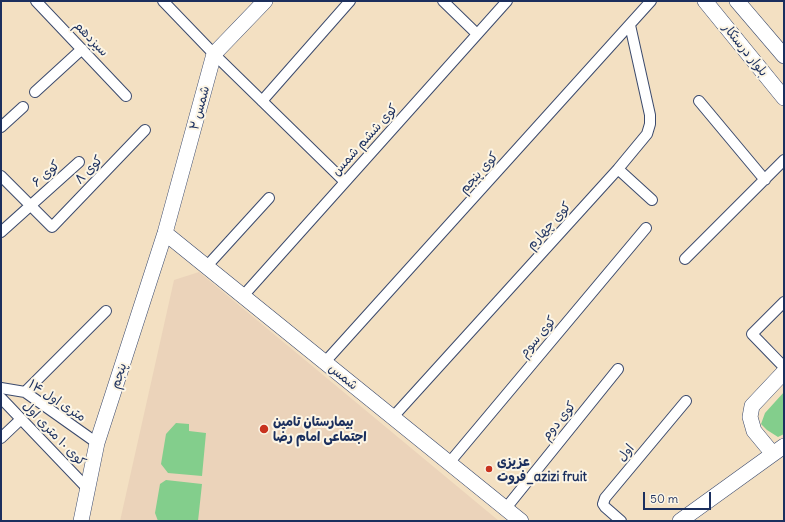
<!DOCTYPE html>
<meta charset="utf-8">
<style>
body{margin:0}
#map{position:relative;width:785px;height:522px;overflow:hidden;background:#f3e0c2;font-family:Delius,sans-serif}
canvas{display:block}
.frame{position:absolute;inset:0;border:2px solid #1b2f5e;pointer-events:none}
.scale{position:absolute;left:643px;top:492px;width:68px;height:18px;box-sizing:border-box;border:2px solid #1b2f5e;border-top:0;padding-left:5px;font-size:12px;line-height:14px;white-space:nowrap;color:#1b2f5e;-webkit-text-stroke:3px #fcf5e5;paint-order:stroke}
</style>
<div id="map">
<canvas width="785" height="522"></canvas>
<div class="frame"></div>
<div class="scale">50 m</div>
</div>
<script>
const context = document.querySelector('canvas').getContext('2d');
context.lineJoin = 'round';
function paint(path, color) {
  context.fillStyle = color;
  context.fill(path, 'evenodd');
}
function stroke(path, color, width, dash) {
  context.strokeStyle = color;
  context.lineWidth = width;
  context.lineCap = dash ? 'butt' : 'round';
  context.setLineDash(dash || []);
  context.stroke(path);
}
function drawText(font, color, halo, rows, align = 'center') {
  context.font = font + ' Delius,"Playpen Sans Arabic",sans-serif';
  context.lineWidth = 4;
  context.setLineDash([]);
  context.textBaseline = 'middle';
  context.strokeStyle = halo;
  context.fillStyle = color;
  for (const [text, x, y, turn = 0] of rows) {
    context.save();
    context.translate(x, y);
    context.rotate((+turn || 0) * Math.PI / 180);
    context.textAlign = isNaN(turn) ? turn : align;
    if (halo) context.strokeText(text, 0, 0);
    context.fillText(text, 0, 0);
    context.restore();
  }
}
const built = new Path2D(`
 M199,272L499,521H120L174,280Z`);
const green = new Path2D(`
 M784,392V434L778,437L767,430L761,424L765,413Z
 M176,423L189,424V431L206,433L202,476L168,473L161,464L166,434Z
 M166,480L202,484L198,521H158L155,513L160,484Z`);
const street = new Path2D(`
 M36,1L126,96
 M163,1L214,54L345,182
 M443,1L477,34
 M35,92L82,49
 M262,101L350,1
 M699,101L765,180
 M1,127L23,107
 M618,169L652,200
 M1,176L52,227L145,130
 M1,232L79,162
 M685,259L784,160
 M207,266L269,198
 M243,296L507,1
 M784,302L752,334L784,367
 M325,362L651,1
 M1,388L25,392L97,443
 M25,392L106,311
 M1,398L87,488
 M393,417L618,169L647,134L650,124V115L630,25
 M1,438L21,419
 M449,463L646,228
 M506,508L618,369
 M621,521L605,507L603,504L605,498L686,401`);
const secondary = new Path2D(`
 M705,1L784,98
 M737,1L784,56
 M165,233L521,521
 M773,454L754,431L750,417L752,406L784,372
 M81,521L97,443L165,233L214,54L265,1
 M680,521L784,446`);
const markers = [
 [264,429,5,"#c8321e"],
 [489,469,4,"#c8321e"]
];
const streetNames = [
 ["سیزدهم",91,39,46],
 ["بلوار درستکار",745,50,51],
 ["شمس ۲",200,108,-75],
 ["کوی ششم شمس",365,140,-48],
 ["کوی ۸",89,170,-46],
 ["کوی پنجم",479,173,-48],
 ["کوی ۶",46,174,-42],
 ["کوی چهارم",549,226,-48],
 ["کوی سوم",538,337,-50],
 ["پنجم",119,376,-72],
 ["شمس",343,377,39],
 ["۱۴ متری اول",57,401,33],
 ["کوی دوم",559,421,-51],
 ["کوی ۱۰ متری اول",54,434,46],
 ["اول",626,453,-50]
];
const poiNames = [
 ["بیمارستان تامین",273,422],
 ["اجتماعی امام رضا",273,437],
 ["عزیزی",497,462],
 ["فروت_azizi fruit",497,477]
];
paint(built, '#ebd3ba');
paint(green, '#83ce8c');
stroke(street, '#3b4a6d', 12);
stroke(secondary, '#3b4a6d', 16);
stroke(street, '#fff', 10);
stroke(secondary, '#fff', 15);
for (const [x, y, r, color] of markers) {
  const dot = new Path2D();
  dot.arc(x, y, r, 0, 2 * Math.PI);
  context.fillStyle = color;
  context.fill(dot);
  stroke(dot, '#fcf5e5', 1.5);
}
drawText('13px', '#1b2f5e', '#fcf5e5', streetNames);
drawText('bold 13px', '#1b2f5e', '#fcf5e5', poiNames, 'left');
</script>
